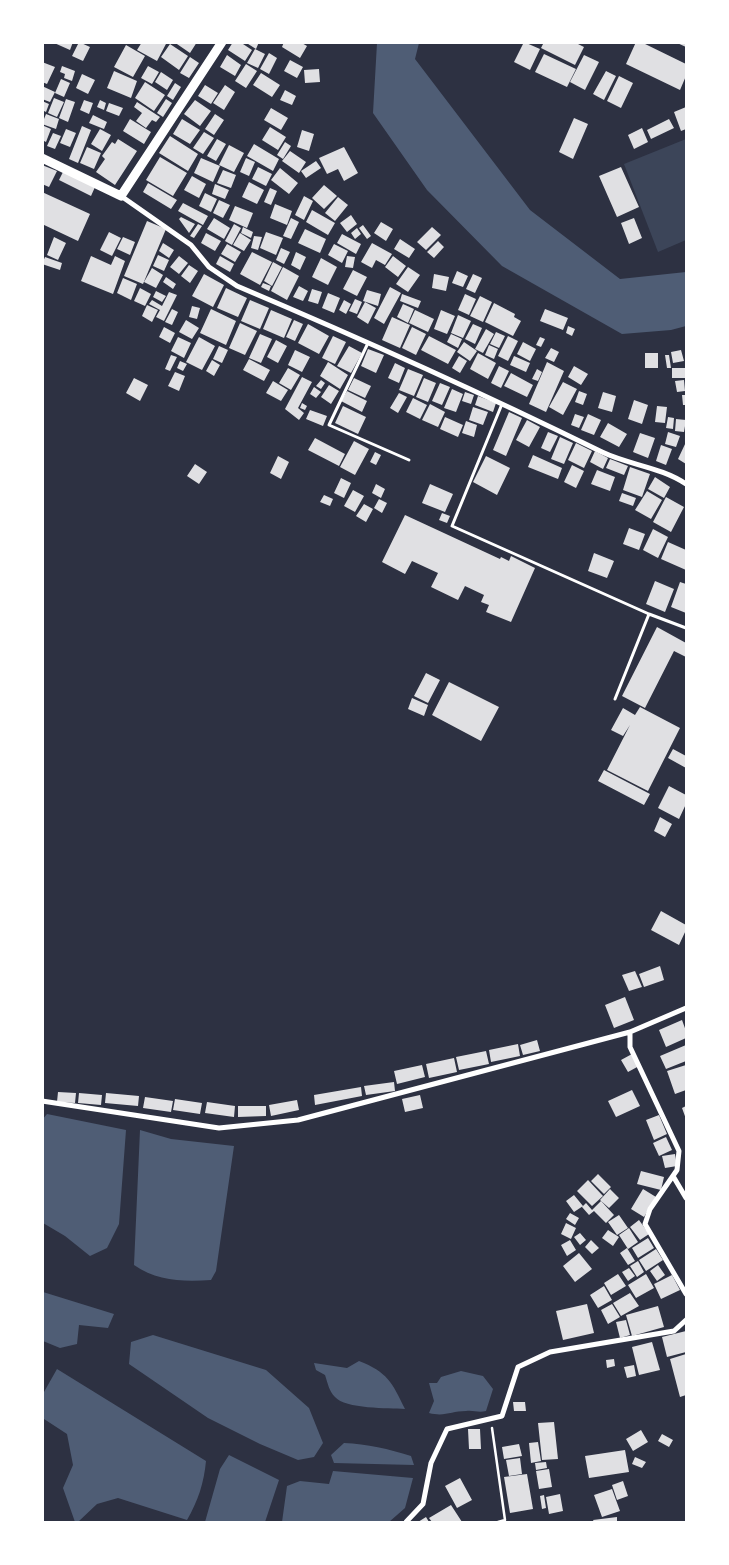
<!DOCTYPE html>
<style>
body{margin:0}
#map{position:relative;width:729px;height:1565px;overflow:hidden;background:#2d3142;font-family:"Titillium Web",sans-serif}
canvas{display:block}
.frame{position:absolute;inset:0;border:44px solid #fff;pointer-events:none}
</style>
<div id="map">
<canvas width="729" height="1565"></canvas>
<div class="frame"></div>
</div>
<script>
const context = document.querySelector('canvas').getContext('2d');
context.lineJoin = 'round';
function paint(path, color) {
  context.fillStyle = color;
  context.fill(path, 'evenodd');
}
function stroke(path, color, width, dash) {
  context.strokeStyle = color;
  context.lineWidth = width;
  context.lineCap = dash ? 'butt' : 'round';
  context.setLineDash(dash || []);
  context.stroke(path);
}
const green = new Path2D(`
 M686,139V240L658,252L624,164Z`);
const water = new Path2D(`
 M377,43H419L415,59L530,210L620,279L686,272V326L671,330L622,334L502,266L427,190L373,113Z
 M47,1114L126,1130L119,1224L107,1248L90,1256L65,1236L43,1223L42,1120Z
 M140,1130L171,1139L234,1146L216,1271L211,1280C183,1282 157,1281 134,1265Z
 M43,1292L114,1314L108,1328L79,1325L77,1344L60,1348L43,1341Z
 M153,1335L266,1370L309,1408L323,1443L314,1457L298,1460L260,1444L208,1418L129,1364L131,1342Z
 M359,1361C387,1372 392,1382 405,1409C389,1408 345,1409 335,1397C329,1391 328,1384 325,1375L316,1370L314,1363L347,1368Z
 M57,1369L206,1461C204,1483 198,1501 187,1520L118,1498L97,1504L78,1522H75L63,1488L73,1465L67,1434L44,1419V1392Z
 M461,1371L483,1376L493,1389L486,1411C478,1413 474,1410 466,1411C451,1411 445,1417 429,1413L434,1401L429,1383H437L441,1377Z
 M344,1443C367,1444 389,1449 411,1456L414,1465L334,1463L331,1455Z
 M229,1455L279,1480L265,1522H205L220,1469Z
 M333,1471L413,1478L405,1508L389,1522H282L287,1486L300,1481L329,1484Z`);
const building = new Path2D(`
 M52,42H73L70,50Z
 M79,42L90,47L83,61L72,56Z
 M142,42H167L157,61L137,50Z
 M174,42H197L190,53Z
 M233,42H240L252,50L245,61L228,50Z
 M245,42H259L256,49Z
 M284,42H300L307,46L300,58L282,47Z
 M524,42L540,49L530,70L514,62Z
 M544,42H574L584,47L575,65L541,48Z
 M636,42H641L686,64V76L680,90L626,64Z
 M675,42H686V47Z
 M170,44L188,56L179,70L161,57Z
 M126,45L145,56L133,77L114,67Z
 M255,49L265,54L258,68L247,63Z
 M269,53L277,58L269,74L260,69Z
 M544,54L576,69L567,87L535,72Z
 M227,55L241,65L235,76L220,67Z
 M584,55L599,62L585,90L570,82Z
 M190,57L199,63L189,78L180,73Z
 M290,60L303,67L297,78L284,71Z
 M42,62L55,67L47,84L42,82Z
 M246,64L257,71L246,88L235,81Z
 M62,66L75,71L72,81L64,78L65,74L60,72Z
 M148,66L159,72L152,84L141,78Z
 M319,69L320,82L305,83L304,70Z
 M114,71L137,81L131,98L107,88Z
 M606,71L616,76L604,100L593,94Z
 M161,72L173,80L167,90L155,82Z
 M261,73L280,85L272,97L253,85Z
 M82,74L95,80L88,94L76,88Z
 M619,76L633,83L621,108L607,101Z
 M61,79L70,83L64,97L55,93Z
 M145,82L165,95L154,111L135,98Z
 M175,83L181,87L173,100L167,96Z
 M205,85L218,93L211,104L198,96Z
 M225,85L235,92L224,110L213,103Z
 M42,86L55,92L50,102L42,99Z
 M285,90L296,96L292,105L280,100Z
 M54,98L64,102L57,117L48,113Z
 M66,99L75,102L68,122L59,118Z
 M166,99L172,103L163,117L157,113Z
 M84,100L93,103L89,114L80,110Z
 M100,100L106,103L104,110L97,107Z
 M195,100L211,111L200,126L184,114Z
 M42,101L49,104L46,112L42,110Z
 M137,102L160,117L156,122L152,120L146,128L136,121L142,113L134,107Z
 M109,103L123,108L119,116L106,111Z
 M686,107V129L681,131L674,112Z
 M271,108L288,118L281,130L264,120Z
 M46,114L59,119L56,129L42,124Z
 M215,114L224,120L214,135L205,129Z
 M93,115L107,122L104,129L89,123Z
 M574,118L588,124L573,159L559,152Z
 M130,119L151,132L144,144L123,131Z
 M182,119L200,130L190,144L173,134Z
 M669,119L674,128L651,139L647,130Z
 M44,126L51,129L46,142L42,140Z
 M82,126L91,130L78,163L69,159Z
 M270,127L286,137L278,150L262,140Z
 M642,128L648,142L634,149L628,135Z
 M66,129L76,133L70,147L60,143Z
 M100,129L111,135L102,151L91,144Z
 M302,130L314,134L309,151L297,147Z
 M204,132L214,138L203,154L193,148Z
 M53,133L61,136L55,149L47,146Z
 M170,136L198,154L188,171L159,153Z
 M118,139L137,151L115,185L96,172L105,159L102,156L112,142L115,144Z
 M217,139L226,144L216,161L207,156Z
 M285,142L291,146L283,159L277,155Z
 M254,144L279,159L273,171L247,156Z
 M229,145L244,153L234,172L219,165Z
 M87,147L101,153L94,169L80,163Z
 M344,147L358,173L344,181L338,169L327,174L319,158Z
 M290,151L306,162L299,173L282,161Z
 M160,157L187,173L173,196L146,180Z
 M201,158L220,166L213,182L194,173Z
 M246,158L255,162L249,176L240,172Z
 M316,161L321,168L306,178L301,171Z
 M42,165L57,171L49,187L42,184Z
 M258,167L272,174L266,186L252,179Z
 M621,167L639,207L617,217L599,176Z
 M280,168L298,183L289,194L271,180Z
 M223,170L236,175L231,188L217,183Z
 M63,172L95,187L91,196L59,180Z
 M192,176L206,184L199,198L184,190Z
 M249,182L264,190L257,204L242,197Z
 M148,183L177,200L171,209L143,192Z
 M215,184L229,190L225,199L212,194Z
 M324,185L337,196L324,209L312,198Z
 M270,188L277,191L271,205L264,202Z
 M42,192L90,214L78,241L42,224Z
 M205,193L217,199L211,212L199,206Z
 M304,196L313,201L304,220L295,215Z
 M338,197L348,205L335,221L325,213Z
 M219,200L230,205L223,218L213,213Z
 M183,203L208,216L203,225L178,211Z
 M275,204L292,211L287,225L270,218Z
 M235,206L253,213L247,228L229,220Z
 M312,210L335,223L328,235L306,222Z
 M351,215L357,224L347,232L340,223Z
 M181,217L195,224L189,233L179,219Z
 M214,218L230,228L224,239L207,229Z
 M291,218L299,222L291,239L283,236Z
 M634,218L642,238L629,244L621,223Z
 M147,221L166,229L143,284L124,276Z
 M381,222L393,229L386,241L374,233Z
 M198,224L202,226L194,238L190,236Z
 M234,224L241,228L232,245L225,241Z
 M363,225L371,236L367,239L359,228Z
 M243,227L253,232L251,238L241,233Z
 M432,227L441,235L426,250L417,242Z
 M357,228L361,234L355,239L351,233Z
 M305,229L326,239L320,253L298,243Z
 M109,232L121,238L112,256L100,250Z
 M266,232L283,238L276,255L260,248Z
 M206,233L221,241L215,251L201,243Z
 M240,233L251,240L244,251L233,245Z
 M342,234L361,244L356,254L337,243Z
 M254,236L262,237L258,250L251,248Z
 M54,237L66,243L58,260L47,255Z
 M123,237L135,242L130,255L117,249Z
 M400,239L415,249L409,258L394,249Z
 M438,241L444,247L434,258L427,252Z
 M163,243L174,250L169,258L159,251Z
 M372,243L392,254L385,265L376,260L372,268L361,262Z
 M227,244L241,252L235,262L221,254Z
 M334,244L348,251L342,263L328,255Z
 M281,248L290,252L284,264L276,260Z
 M252,252L272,262L260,285L240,274Z
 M296,252L306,257L300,270L291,265Z
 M158,255L169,260L164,271L153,266Z
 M91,256L111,265L115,256L125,261L113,294L81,281Z
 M179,256L188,263L179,274L170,267Z
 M220,256L234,264L230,272L216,264Z
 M347,256L355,257L353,268L345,267Z
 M393,256L406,266L398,277L385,267Z
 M45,257L62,263L60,270L42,264Z
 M321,258L337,267L328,285L312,277Z
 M273,262L282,267L272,286L264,281Z
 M189,265L198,271L190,283L181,276Z
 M283,267L299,276L287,300L271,291Z
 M408,267L420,275L408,292L396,284Z
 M152,268L163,275L156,288L144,282Z
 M353,270L367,277L357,296L343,289Z
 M457,271L468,276L463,287L452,283Z
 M204,274L224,285L213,307L192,296Z
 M434,274L449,277L446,291L432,288Z
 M473,274L482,278L475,293L466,289Z
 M166,277L176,284L173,289L163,282Z
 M123,278L137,284L131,300L117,293Z
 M263,283L271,286L269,291L261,287Z
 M299,286L308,291L303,301L293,297Z
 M390,287L401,293L384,324L374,318Z
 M140,288L151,294L145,306L134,301Z
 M226,288L247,298L238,317L217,308Z
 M312,289L322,292L318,304L308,301Z
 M367,290L381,294L378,306L363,301Z
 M156,291L166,296L162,302L153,297Z
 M169,292L177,295L164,321L156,317L160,310L149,304L152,300L162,306Z
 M328,293L340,298L334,313L322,308Z
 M402,294L421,301L418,308L400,301Z
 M465,294L476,299L469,315L458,310Z
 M480,296L492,302L483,322L470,316Z
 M355,299L362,302L357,314L349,311Z
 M250,300L269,308L260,329L241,321Z
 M344,300L351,304L346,314L339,310Z
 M365,302L376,308L368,324L357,317Z
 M494,303L515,314L514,317L521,321L513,336L485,322Z
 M403,304L414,309L408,323L397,317Z
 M147,305L158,310L152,322L142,316Z
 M192,306L200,308L197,319L189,317Z
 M172,309L178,312L172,325L165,322Z
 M211,309L236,321L226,345L200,333Z
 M545,309L568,318L563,330L540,321Z
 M271,310L292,319L284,338L263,329Z
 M415,310L434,319L428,332L409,323Z
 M441,310L455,316L447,334L434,329Z
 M458,315L471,321L463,338L451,333Z
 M392,317L410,325L400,348L382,340Z
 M186,320L199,328L192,339L179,332Z
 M294,320L303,324L295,341L286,337Z
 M240,323L257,331L245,355L229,348Z
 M308,324L329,336L319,354L298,343Z
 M473,324L482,328L475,344L465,339Z
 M568,326L575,329L572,336L566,333Z
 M164,327L175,333L170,343L159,337Z
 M412,327L426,334L416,355L402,348Z
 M486,329L494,334L483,353L475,349Z
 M496,332L505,336L499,348L490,344Z
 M260,334L272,339L261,363L249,358Z
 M451,334L462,339L458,348L447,342Z
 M333,336L346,342L335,364L322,358Z
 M429,336L456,350L448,364L421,350Z
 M508,336L518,341L508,361L498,356Z
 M178,337L191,343L184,358L171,351Z
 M199,337L215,346L202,370L186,362Z
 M540,337L545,339L541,347L536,345Z
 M276,340L287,346L278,363L267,357Z
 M464,342L477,351L470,361L457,352Z
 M523,342L536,349L530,361L517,354Z
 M489,345L498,349L494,359L485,355Z
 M219,346L228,350L222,363L213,359Z
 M349,346L362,353L351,373L337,366Z
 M551,348L559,352L554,362L545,358Z
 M368,349L384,355L376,373L361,366Z
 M295,350L310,357L302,372L288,365Z
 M681,350L684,361L673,363L671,352Z
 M478,353L496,363L488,379L470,369Z
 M645,353H658V368H645Z
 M171,355L177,357L170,371L165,369Z
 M665,355H669L671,368H667Z
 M459,356L467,361L460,373L452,368Z
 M514,356L530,363L526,372L510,365Z
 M249,359L270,370L264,381L243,370Z
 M212,360L220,365L214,376L206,371Z
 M180,361L187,364L183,371L177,368Z
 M328,362L348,375L340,389L320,376Z
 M547,362L564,371L546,412L529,404Z
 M395,363L405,368L399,383L388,378Z
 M499,366L509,371L501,388L491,383Z
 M574,366L588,374L581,385L568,377Z
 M288,368L300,375L291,390L279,383Z
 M672,368H686V378H672Z
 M408,369L423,375L414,396L399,390Z
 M537,369L542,372L538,381L532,379Z
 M175,372L185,376L179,391L168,386Z
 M511,373L533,385L527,397L504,386Z
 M302,377L312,382L298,408L304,413L299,420L285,409Z
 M134,378L148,385L140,401L126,393Z
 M354,378L371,386L365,398L348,390Z
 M424,378L436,383L428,402L416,397Z
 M321,380L325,383L321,389L316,386Z
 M684,380L685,391L677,392L675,381Z
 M273,381L288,390L281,401L266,393Z
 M563,382L577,389L563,415L549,407Z
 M440,383L450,387L442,405L432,401Z
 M329,385L339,391L331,404L321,397Z
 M314,387L321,392L316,398L310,394Z
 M452,389L463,394L456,412L444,408Z
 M347,391L367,401L362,412L341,401Z
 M579,391L587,394L583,405L575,402Z
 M465,392L474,395L471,404L462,401Z
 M603,392L616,396L612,412L598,408Z
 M399,393L407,397L398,413L390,408Z
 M682,395H686V405H683Z
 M478,396L496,403L493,412L475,405Z
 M413,398L427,405L420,419L406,412Z
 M634,400L648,405L642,424L628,419Z
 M302,403L307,406L305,410L300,408Z
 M430,404L445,412L438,427L422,420Z
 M343,406L366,417L358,434L335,423Z
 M657,406L667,407L665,423L655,422Z
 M473,407L488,412L483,425L469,420Z
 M310,410L327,416L323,426L306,419Z
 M509,412L522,418L506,456L493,450Z
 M575,414L584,417L579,428L571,425Z
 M588,414L601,420L594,435L581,430Z
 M445,417L463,425L458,437L440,429Z
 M668,417L674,418L673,429L666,428Z
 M676,419L686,420L684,432L675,431Z
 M527,420L540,427L529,447L516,440Z
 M466,421L477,425L474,437L462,433Z
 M608,423L627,434L619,447L600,437Z
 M548,432L558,436L550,452L541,448Z
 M668,432L680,436L676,447L665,444Z
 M640,433L655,438L648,458L633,452Z
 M560,437L573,443L564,464L551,459Z
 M315,438L345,454L339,466L308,450Z
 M354,441L369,449L355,475L340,467Z
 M686,442V464L678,459Z
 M576,443L592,451L584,468L568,460Z
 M661,445L672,449L666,465L656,461Z
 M595,451L608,458L603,469L590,462Z
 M375,452L381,455L376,465L370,462Z
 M533,455L562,468L558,479L528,467Z
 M278,456L289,462L281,479L270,473Z
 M486,456L510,468L497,495L473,482Z
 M610,459L628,466L624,475L606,468Z
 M195,464L207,472L199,484L187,476Z
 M572,465L584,471L576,488L564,482Z
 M630,467L650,474L642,497L623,490Z
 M597,470L615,477L610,491L591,484Z
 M655,477L670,487L664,498L648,489Z
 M341,478L351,483L344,498L334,493Z
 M376,484L385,489L381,498L372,493Z
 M430,484L453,494L445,512L422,503Z
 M353,490L364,496L355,512L344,506Z
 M647,491L662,500L651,519L635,510Z
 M622,493L636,498L633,506L619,501Z
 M324,495L333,499L330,506L320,502Z
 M666,497L684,507L671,532L653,522Z
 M379,499L387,503L382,513L374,508Z
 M364,504L373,509L366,522L356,516Z
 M442,513L450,516L447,523L439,520Z
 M405,515L500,559L501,557L509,561L511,556L535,568L511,622L486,612L489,605L481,602L484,595L465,586L458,600L431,587L438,573L412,561L405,574L382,562Z
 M629,528L645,534L639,550L623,544Z
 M653,529L668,537L658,558L643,550Z
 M668,542L686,550V570L661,559Z
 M594,553L614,561L607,578L588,571Z
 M655,581L674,589L665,612L646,604Z
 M680,582L686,584V613L671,607Z
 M657,627L686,643V657L674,651L645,708L622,696Z
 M426,673L440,680L428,703L414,696Z
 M449,682L499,707L481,741L432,715Z
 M412,698L428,705L424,716L408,709Z
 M640,707L680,728L648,791L607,770L630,725L623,736L611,730L623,708L635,715Z
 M673,749L686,756V768L668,758Z
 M604,770L650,794L644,805L598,781Z
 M669,786L686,795V804L679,819L658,808Z
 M660,817L672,824L665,837L654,831Z
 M661,911L686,925V930L679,945L651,930Z
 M660,966L664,980L644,987L639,974Z
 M635,971L642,987L629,991L622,975Z
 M625,997L634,1020L614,1028L605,1005Z
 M682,1020L686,1031V1038L666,1047L659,1030Z
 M537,1040L540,1051L523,1055L520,1045Z
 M518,1044L520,1056L491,1062L489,1050Z
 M686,1045V1061L666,1069L660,1056Z
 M486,1051L489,1064L459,1070L456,1057Z
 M632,1054L639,1066L628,1072L621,1060Z
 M454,1058L457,1072L429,1078L426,1064Z
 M422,1065L425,1077L397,1084L394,1071Z
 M686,1065V1090L675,1094L667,1071Z
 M394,1082L395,1091L366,1095L364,1086Z
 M361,1087L362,1096L315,1105L314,1095Z
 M632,1090L640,1106L616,1117L608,1101Z
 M58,1092L76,1093L75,1103L57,1102Z
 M79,1093L102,1095L101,1105L78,1103Z
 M106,1093L139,1096L138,1106L105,1103Z
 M420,1095L423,1108L405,1112L402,1099Z
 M145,1097L173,1101L171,1112L143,1108Z
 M175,1099L202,1103L200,1114L173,1110Z
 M297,1100L299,1110L271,1116L269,1105Z
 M207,1102L235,1106L234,1117L205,1113Z
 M238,1106H266V1116L238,1117Z
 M686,1106V1119L682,1108Z
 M659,1115L667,1134L654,1140L646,1120Z
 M666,1137L672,1150L659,1156L653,1143Z
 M675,1154L677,1166L665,1168L662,1156Z
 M641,1171L664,1177L661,1190L637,1184Z
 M598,1174L611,1187L604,1194L591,1181Z
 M588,1180L603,1196L592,1206L577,1191Z
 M610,1189L619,1198L609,1208L600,1200Z
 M643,1189L656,1197L644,1217L631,1209Z
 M574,1195L583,1206L574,1212L566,1201Z
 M601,1201L614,1215L606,1223L594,1211L589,1215L582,1207L586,1203L592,1210Z
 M570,1213L579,1218L575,1225L566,1219Z
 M619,1215L628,1228L617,1235L608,1222Z
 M639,1220L649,1234L640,1240L630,1227Z
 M566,1223L576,1228L571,1239L561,1234Z
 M629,1228L638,1242L628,1249L619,1235Z
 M608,1230L619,1237L613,1246L602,1238Z
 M580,1233L586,1240L580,1245L574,1237Z
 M648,1238L654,1248L638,1258L632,1248Z
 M570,1240L576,1250L567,1256L561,1245Z
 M591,1240L599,1248L592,1254L585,1247Z
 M627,1248L635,1261L628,1265L620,1253Z
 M656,1249L663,1260L646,1271L639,1260Z
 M579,1253L592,1269L575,1282L563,1266Z
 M638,1261L644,1272L637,1277L630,1266Z
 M658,1265L665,1275L657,1281L650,1271Z
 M629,1268L635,1276L628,1281L622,1272Z
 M618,1274L626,1286L611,1295L604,1283Z
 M646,1274L654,1288L636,1298L628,1285Z
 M672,1275L680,1290L661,1299L654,1284Z
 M604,1286L612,1300L598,1308L590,1295Z
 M630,1293L639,1306L621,1316L613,1303Z
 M587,1304L594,1333L563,1340L556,1311Z
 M612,1304L620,1317L608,1324L601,1310Z
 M658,1306L664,1327L632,1336L626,1315Z
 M626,1320L630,1335L620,1338L616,1322Z
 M686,1331V1352L667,1357L662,1337Z
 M652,1342L660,1370L639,1375L632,1347Z
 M686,1354V1395L680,1397L670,1359Z
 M614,1359L615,1366L607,1368L606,1360Z
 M634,1365L636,1376L627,1378L624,1367Z
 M513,1402H525L526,1411H514Z
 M554,1422L558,1459L542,1460L538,1423Z
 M468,1429H480L481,1449H469Z
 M641,1430L648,1442L633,1451L626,1439Z
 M662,1434L673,1440L669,1447L658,1441Z
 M538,1442L541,1461L531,1463L529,1443Z
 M519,1444L522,1456L504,1459L502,1447Z
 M625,1450L629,1472L589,1478L585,1456Z
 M635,1457L646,1462L642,1468L632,1464Z
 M520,1458L522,1474L509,1476L506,1460Z
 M546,1462L547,1468L536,1470L535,1463Z
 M549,1469L552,1487L539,1489L536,1471Z
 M527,1474L533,1509L510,1513L504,1477Z
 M460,1478L472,1500L457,1508L445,1486Z
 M623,1481L628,1496L617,1500L612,1485Z
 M612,1489L620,1511L602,1517L594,1495Z
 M560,1494L563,1511L549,1514L546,1497Z
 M544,1495L546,1508L542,1509L540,1496Z
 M451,1505L462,1522H432L429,1518Z
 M426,1517L429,1522H418Z
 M617,1517V1522H594L593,1520Z`);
const path = new Path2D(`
 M492,1428L505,1520L498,1522`);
const service = new Path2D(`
 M368,343L329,425L409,460
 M502,404L452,526L649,614L686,628
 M615,699L649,614`);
const minor = new Path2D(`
 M121,196L191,245L209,267L237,286C360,338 482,393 602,452C629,465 661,467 686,484
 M630,1032V1047L679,1151L677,1170L650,1209L645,1224L686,1294
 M42,1101L219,1128L298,1120L630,1032L686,1008
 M673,1176L686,1198
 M406,1522L423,1504L431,1463L447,1429L502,1416L518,1367L550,1352L674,1331L686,1320`);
const tertiary = new Path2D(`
 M42,158L121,196L222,42`);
paint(green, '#3c4559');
paint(water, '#4f5d75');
paint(building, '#e0e0e3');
stroke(path, '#fff', 2.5);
stroke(service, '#fff', 3);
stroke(minor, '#fff', 5);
stroke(tertiary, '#fff', 9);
</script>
